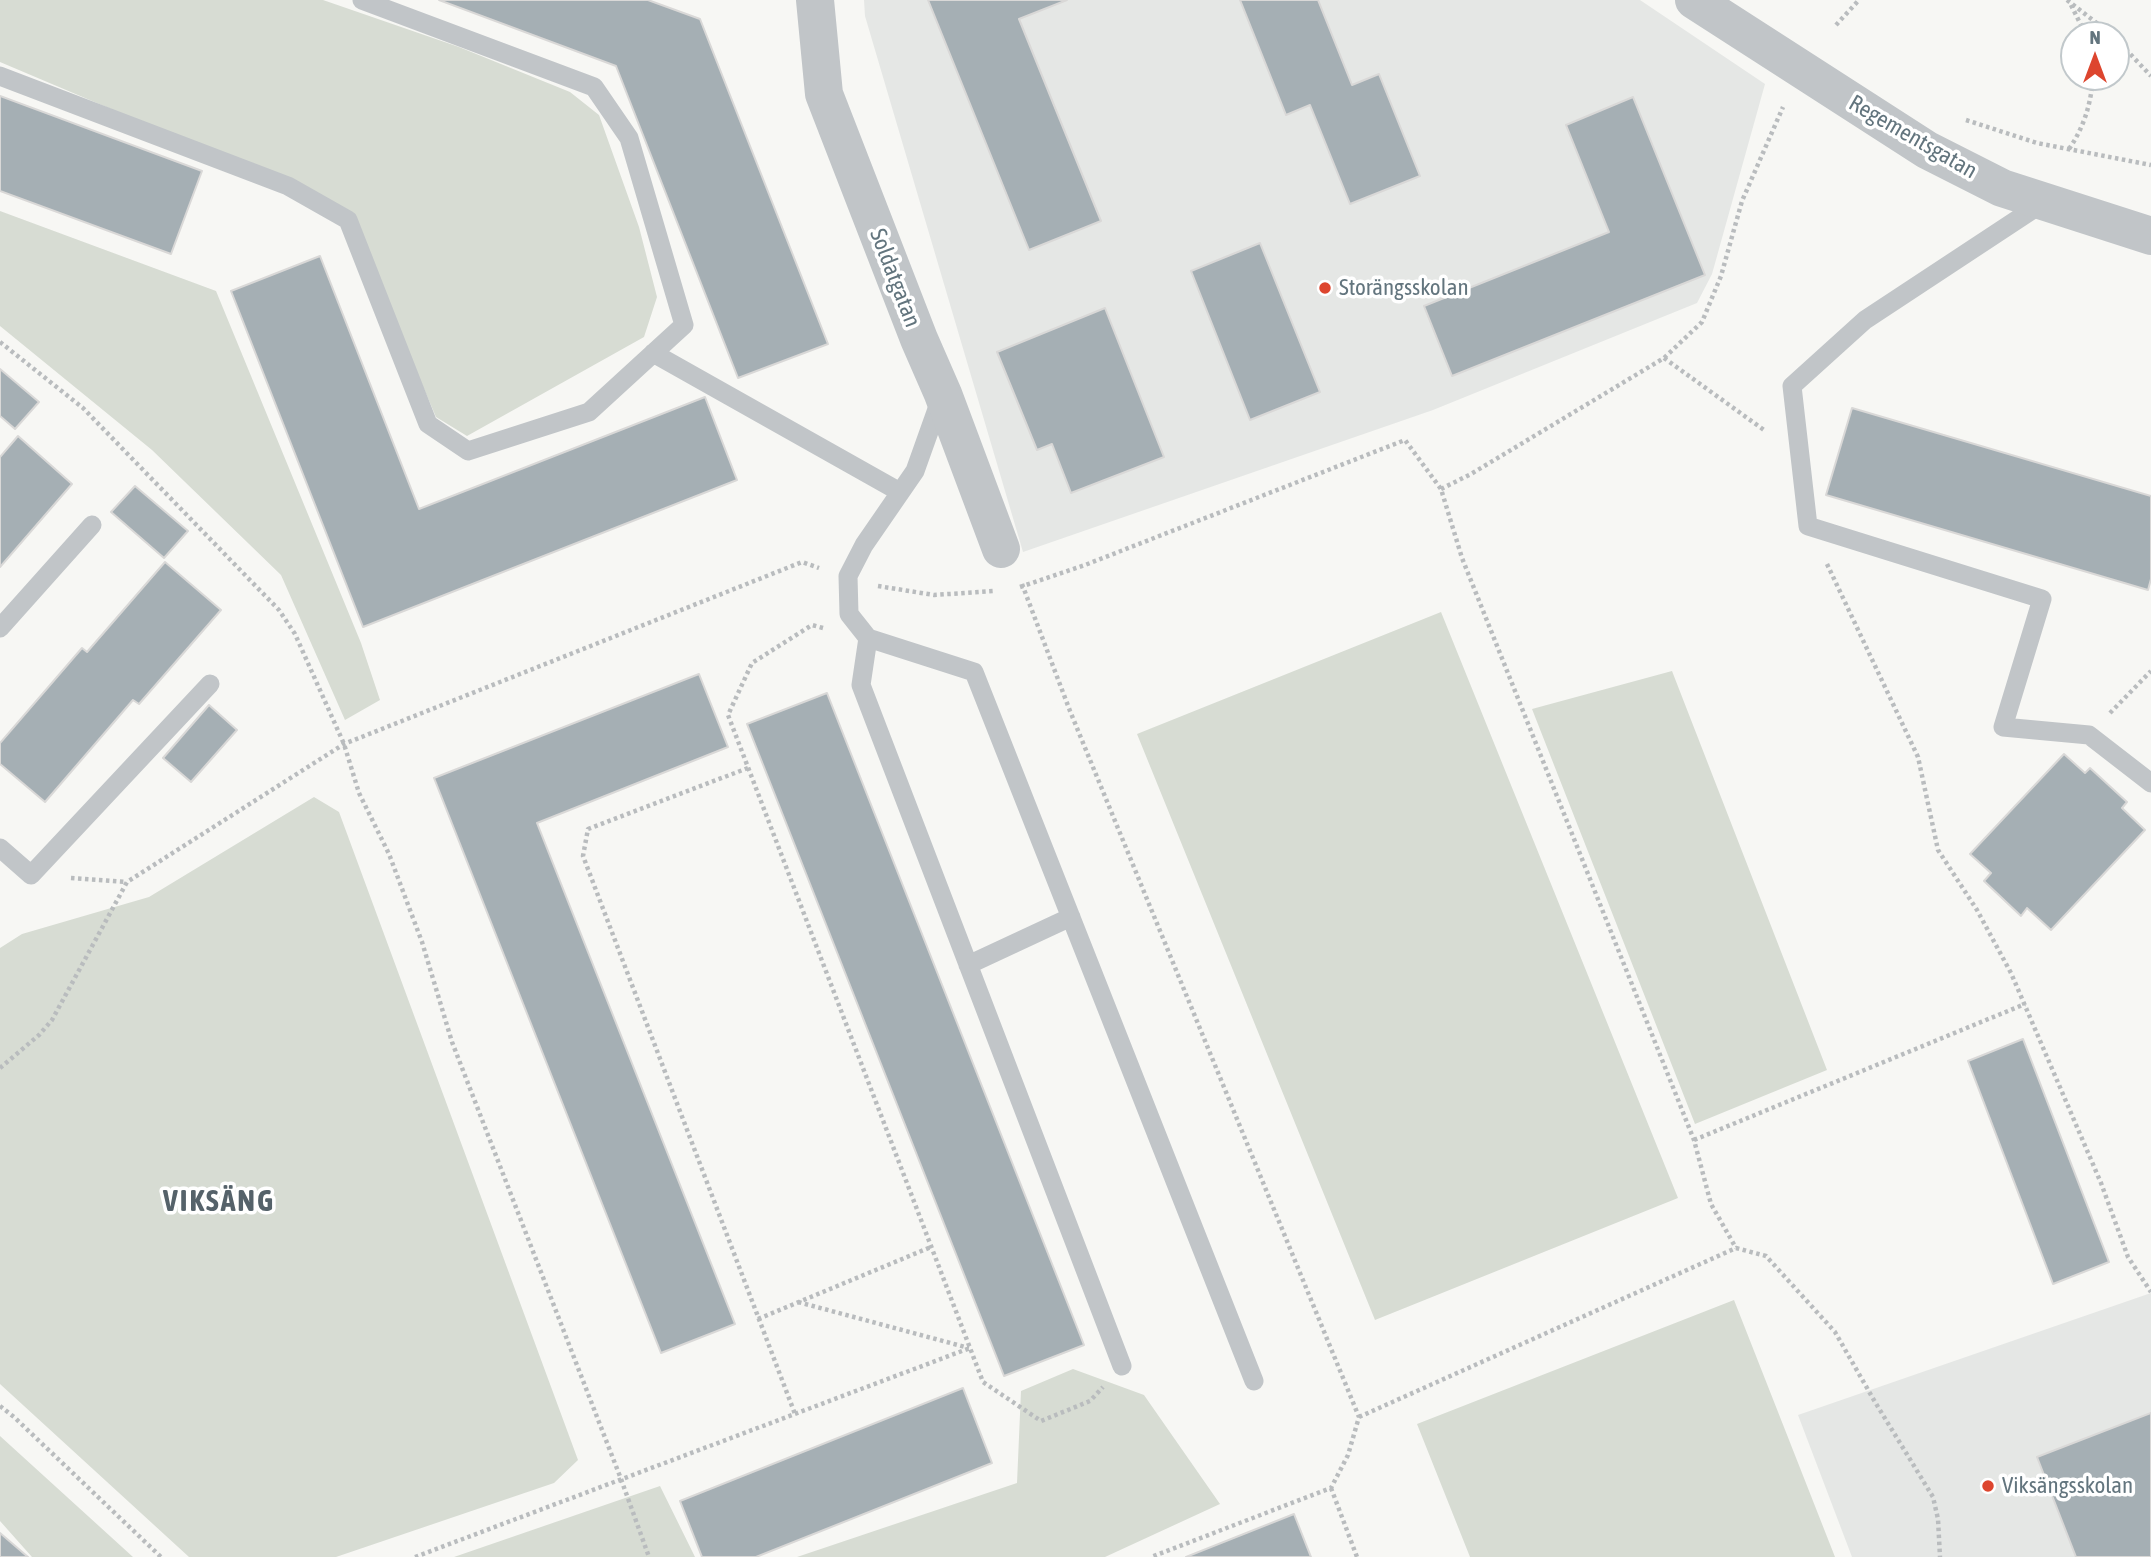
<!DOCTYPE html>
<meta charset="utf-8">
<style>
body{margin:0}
#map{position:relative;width:2151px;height:1557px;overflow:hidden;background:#f7f7f4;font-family:"Asap Condensed",sans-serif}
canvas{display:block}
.north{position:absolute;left:2060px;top:21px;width:70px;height:70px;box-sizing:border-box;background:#fff;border:2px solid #c1c8cb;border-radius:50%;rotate:0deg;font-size:19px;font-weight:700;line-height:28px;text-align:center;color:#63757e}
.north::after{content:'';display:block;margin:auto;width:24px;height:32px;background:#dd452e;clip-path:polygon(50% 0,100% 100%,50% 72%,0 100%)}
</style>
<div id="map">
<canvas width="2151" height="1557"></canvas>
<div class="north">N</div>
</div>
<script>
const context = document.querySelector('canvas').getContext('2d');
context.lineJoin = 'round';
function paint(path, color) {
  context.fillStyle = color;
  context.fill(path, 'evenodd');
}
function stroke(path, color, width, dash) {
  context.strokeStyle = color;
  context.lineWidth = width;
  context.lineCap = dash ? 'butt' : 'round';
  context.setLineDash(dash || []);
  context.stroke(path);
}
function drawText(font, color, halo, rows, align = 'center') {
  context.font = font + ' "Asap Condensed",sans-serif';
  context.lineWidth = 7;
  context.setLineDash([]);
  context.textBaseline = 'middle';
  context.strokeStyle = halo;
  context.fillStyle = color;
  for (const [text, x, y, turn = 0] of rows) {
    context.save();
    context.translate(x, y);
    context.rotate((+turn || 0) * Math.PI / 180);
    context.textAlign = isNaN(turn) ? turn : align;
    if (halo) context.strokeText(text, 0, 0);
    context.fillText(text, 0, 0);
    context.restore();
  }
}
const built = new Path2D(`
 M864,0H1640L1765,84L1712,274L1697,303L1433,410L1023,552L865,16Z
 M2151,1293V1557H1852L1798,1415Z`);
const green = new Path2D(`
 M0,0H323L459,47L570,92L599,115L639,227L657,297L644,337L467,436L436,417L347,209L0,62Z
 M0,211L216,291L361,643L380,700L345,720L281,575L152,450L0,326Z
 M1441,612L1678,1198L1375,1320L1137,734Z
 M1672,671L1827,1070L1695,1124L1532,709Z
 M314,797L339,812L578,1460L554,1483L336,1557H189L0,1384V948L22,934L149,897Z
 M1734,1300L1835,1557H1470L1417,1424Z
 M1073,1369L1144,1395L1220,1504L1105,1557H797L1017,1483L1021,1391Z
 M0,1436L133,1557H32L0,1521Z
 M660,1486L695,1557H454Z`);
const building = new Path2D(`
 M439,0H648L700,19L828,344L738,378L616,66Z
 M928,0H1067L1019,19L1101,221L1029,250Z
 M1240,0H1318L1352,85L1379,74L1420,176L1350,204L1310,105L1286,115Z
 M0,96L202,171L171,254L0,191Z
 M1633,97L1705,275L1452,376L1424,306L1609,232L1566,125Z
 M1260,243L1320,392L1250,420L1191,271Z
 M320,256L419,509L705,397L737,480L363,627L231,291Z
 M1105,308L1164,457L1071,493L1052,444L1037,450L997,352Z
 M0,369L39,402L15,429L0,416Z
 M1852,408L2151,496V579L2148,590L1826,495Z
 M18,436L72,484L0,567V457Z
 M135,486L188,531L164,558L111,512Z
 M165,562L221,610L139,704L133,700L45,802L0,764V743L82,648L87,652Z
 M699,674L728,747L537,823L735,1324L661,1353L434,778Z
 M827,693L1084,1345L1004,1376L747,724Z
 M209,705L237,730L191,782L163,758Z
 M2064,754L2085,773L2090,768L2127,802L2122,808L2145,830L2051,930L2027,908L2021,916L1984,881L1991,873L1970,854Z
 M2023,1039L2109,1262L2053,1284L1968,1061Z
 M963,1388L992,1463L756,1557H702L680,1501Z
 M2151,1413V1557H2076L2037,1457Z
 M1294,1514L1311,1557H1186Z
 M0,1533L28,1557H0Z`);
const path = new Path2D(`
 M2067,0L2112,35
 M2071,5L2086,35
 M1836,25L1859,0
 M2116,39L2151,76
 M1966,120L2037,143L2151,165
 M2069,149C2084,127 2091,104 2093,77
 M0,342L83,408L279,610L295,634L344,744L359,793L389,854L422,942L452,1042L621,1479L649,1557
 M1664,358L1764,430
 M1441,489L1471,474L1664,358L1702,322L1721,276L1742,201L1783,107
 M1827,564L1918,757L1938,850L1977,910L2011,973L2101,1183L2128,1257L2151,1292
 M1022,584L1070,711L1359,1417L1348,1455L1331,1488L1151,1557
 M878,586L934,595L994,591
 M1020,587L1085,565L1405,440L1441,489L1462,558L1694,1140L1711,1204L1736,1248
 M823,628L812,625L752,663L728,715L983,1382L1041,1421L1090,1401L1103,1387
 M2110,713L2151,671
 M748,768L588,829L583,856L795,1414
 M71,878L127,882
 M0,1068L39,1035L52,1020L127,882L344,744L802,562L819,568
 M1694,1140L2025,1004
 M798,1302L969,1348
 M758,1319L931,1247
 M0,1406L14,1417L161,1557
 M1359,1417L1736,1248L1766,1256L1835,1332L1875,1402L1933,1497L1938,1519L1940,1557
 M1331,1488L1357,1557
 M415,1557L970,1348`);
const lane = new Path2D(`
 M0,76L288,186L348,220L428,424L468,451L589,412L684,325L629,138L594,87L362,0
 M2044,202L1865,320L1792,386L1808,526L2042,599L2003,727L2089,735L2151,783
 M653,353L900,492
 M941,398L915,471L864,545L848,576L849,614L868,638L974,672L1254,1381
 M0,628L92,525
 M868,638L861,685L1122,1366
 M0,848L31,875L210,684
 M968,965L1071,917`);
const street = new Path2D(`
 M815,0L824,94L919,339L943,394L1001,549
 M1694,0L1927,150L2002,188L2151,236`);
const markers = [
 [1325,288,7,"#dd452e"],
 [1988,1486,7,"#dd452e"]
];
const streetNames = [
 ["Regementsgatan",1913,137,30],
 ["Soldatgatan",895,278,69]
];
const poiNames = [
 ["Storängsskolan",1339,288],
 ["Viksängsskolan",2002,1486]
];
const districtNames = [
 ["VIKSÄNG",219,1202]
];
paint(built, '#e5e7e5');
paint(green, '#d7dcd3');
paint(building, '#a5afb4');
stroke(building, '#d9d8d7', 2);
stroke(path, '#b9bcbe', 4.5, [3.5, 3.5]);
stroke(lane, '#c1c5c8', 19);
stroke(street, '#c1c5c8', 38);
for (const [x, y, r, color] of markers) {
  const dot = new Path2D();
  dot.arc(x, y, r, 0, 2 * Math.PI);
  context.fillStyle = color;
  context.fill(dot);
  stroke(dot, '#fff', 2.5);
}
drawText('23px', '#63757e', '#fff', streetNames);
drawText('23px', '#63757e', '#fff', poiNames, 'left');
context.letterSpacing = '2px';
drawText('bold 30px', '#55626a', '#fff', districtNames);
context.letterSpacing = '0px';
</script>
